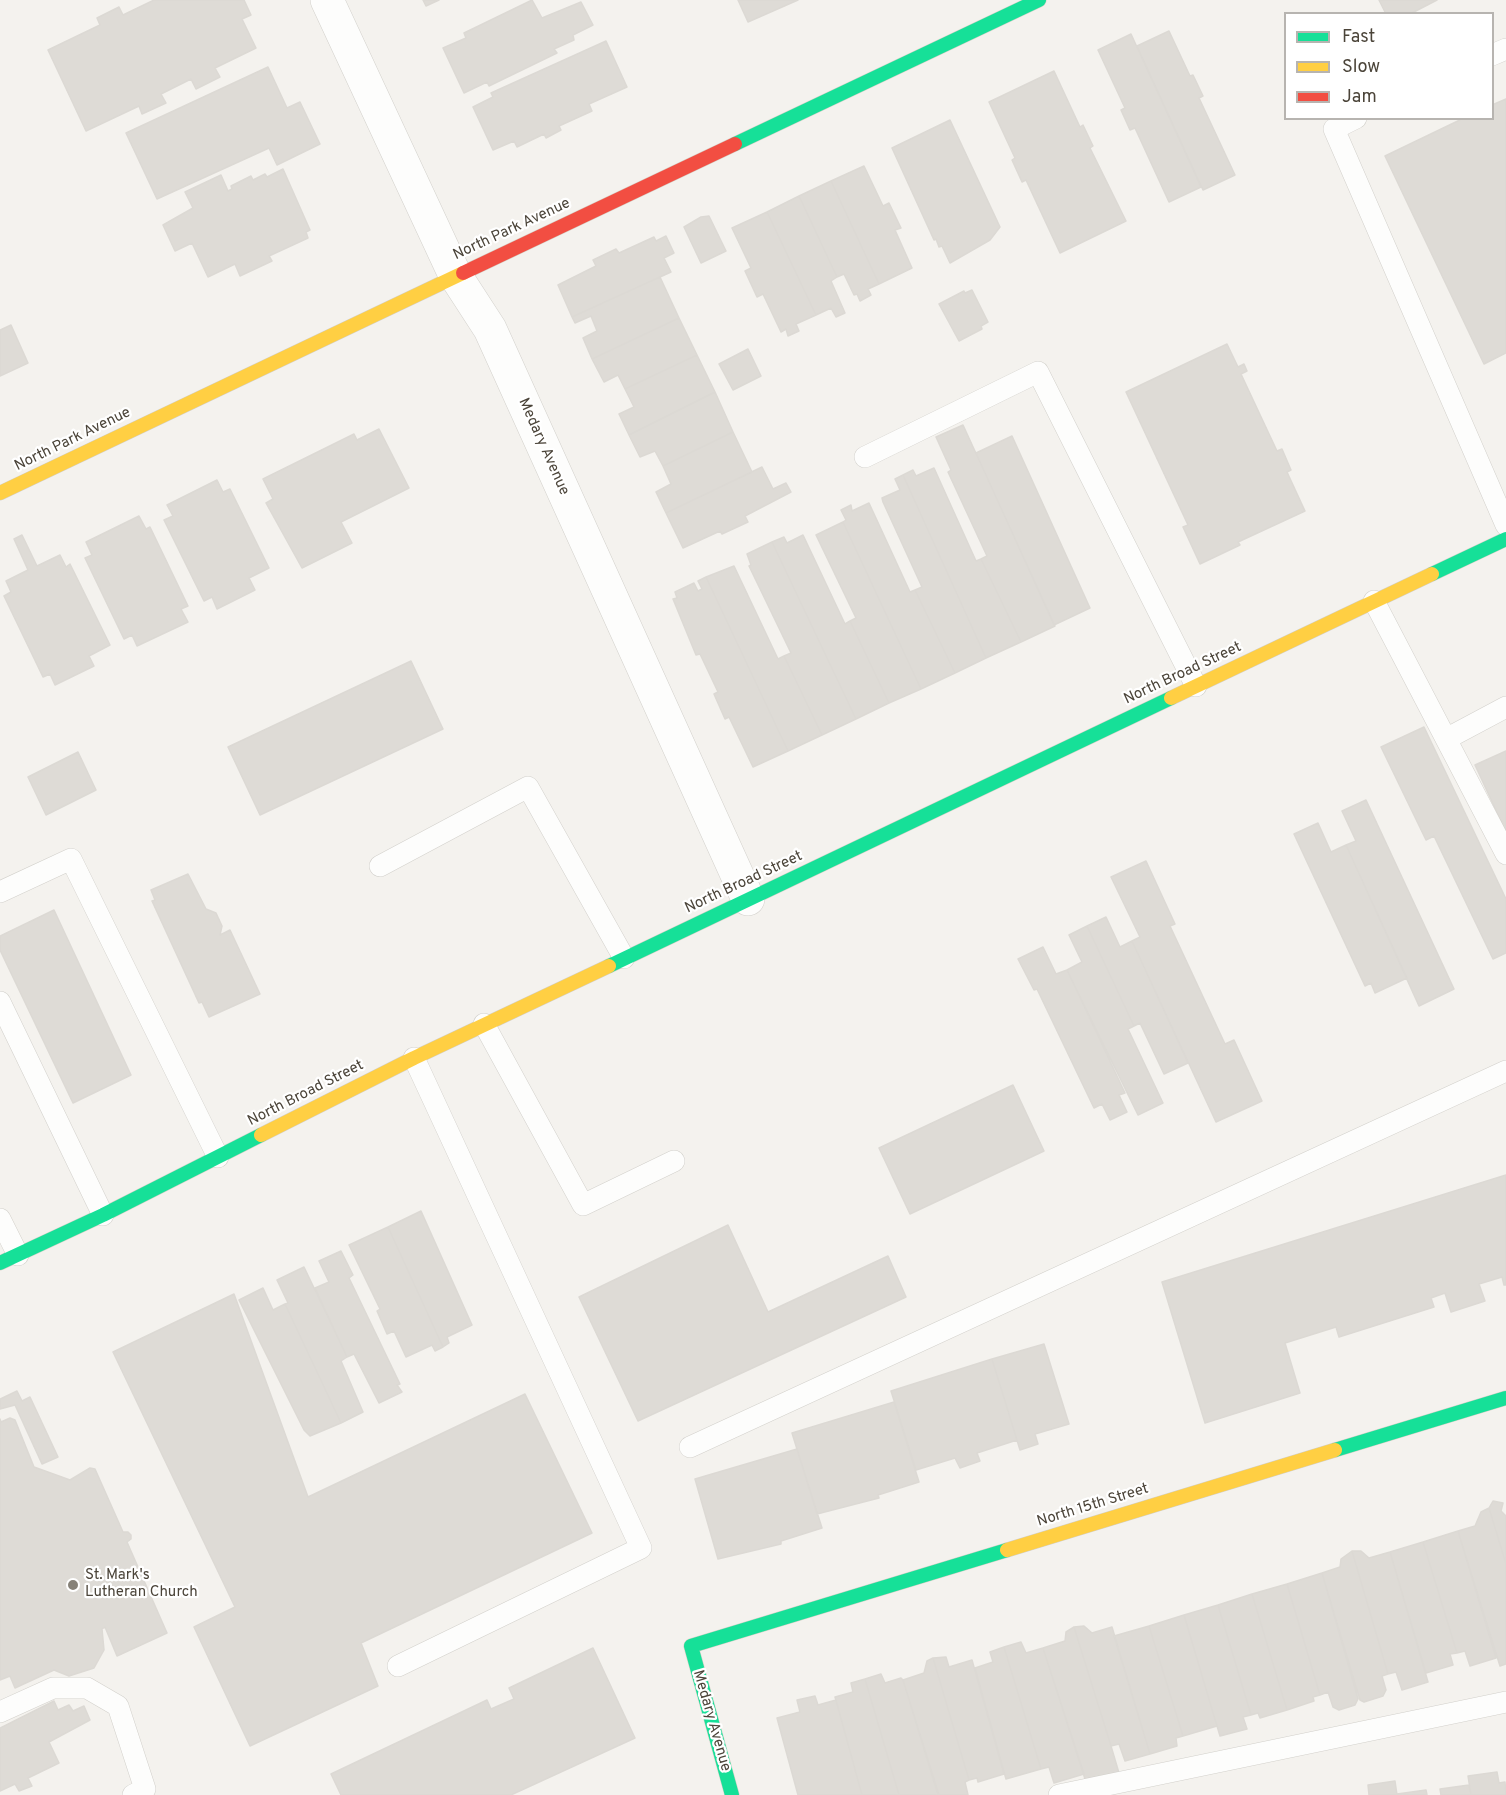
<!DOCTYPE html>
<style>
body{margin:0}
#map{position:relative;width:1506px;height:1795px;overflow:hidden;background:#f4f2ee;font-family:Overpass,sans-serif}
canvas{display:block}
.legend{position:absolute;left:1284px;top:12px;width:210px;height:108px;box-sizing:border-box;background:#fff;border:2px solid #b7b4b0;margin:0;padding:8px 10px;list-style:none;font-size:18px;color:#4b4439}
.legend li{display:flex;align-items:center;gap:12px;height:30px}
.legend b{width:30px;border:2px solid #b7b4b0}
</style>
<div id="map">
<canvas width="1506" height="1795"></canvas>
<ul class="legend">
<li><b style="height:8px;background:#16e098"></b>Fast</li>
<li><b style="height:8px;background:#ffcf43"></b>Slow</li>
<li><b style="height:8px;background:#f24e42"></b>Jam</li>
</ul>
</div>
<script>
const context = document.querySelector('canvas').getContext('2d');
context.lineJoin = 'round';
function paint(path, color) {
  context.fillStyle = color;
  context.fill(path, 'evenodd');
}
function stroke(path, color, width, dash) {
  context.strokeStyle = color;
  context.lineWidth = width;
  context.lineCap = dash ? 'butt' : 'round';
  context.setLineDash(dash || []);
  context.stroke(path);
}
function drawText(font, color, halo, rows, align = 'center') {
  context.font = font + ' Overpass,sans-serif';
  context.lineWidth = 4.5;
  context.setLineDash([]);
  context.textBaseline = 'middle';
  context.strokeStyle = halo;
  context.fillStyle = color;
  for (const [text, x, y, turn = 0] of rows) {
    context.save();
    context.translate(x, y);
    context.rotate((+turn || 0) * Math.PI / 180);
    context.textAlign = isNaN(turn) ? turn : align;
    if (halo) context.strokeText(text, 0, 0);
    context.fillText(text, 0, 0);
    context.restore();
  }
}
const building = new Path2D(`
 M154,0H244L251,15L242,19L256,48L215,68L220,77L196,89L191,79L161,94L166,103L142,114L139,106L86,131L48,50L100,25L97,18L119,7L123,15Z
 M423,0H439L426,6Z
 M532,0L542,18L581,2L593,25L573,35L574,40L554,49L557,53L489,86L487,82L464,93L443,48L466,38L464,33Z
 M738,0H798L748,22Z
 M1379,0H1437L1410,14H1386Z
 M1169,31L1190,76L1193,75L1203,96L1199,98L1235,175L1203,190L1137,46Z
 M1131,34L1201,187L1169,202L1135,128L1130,130L1121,110L1125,108L1098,50Z
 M606,41L627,87L589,104L592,111L559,126L561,130L546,138L544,134L517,147L514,141L493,150L473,107L493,97L491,93Z
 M268,67L287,108L300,102L320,144L277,165L269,148L157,199L126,133Z
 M1054,71L1080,127L1083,125L1093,146L1090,148L1126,221L1060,253L1026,180L1022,182L1012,160L1015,158L989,102Z
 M1506,99V353L1484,364L1385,156L1464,118H1492V105Z
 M950,120L1000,227L990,240L950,263L942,246L939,247L936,239L934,240L892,148Z
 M864,166L883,206L889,203L901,228L895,230L912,268L879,284L831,181Z
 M283,169L310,230L306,232L308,238L269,256L272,261L240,276L235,264L208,277L192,243L175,251L163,225L193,208L185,192L221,175L228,191L232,189L231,186L251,176L253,180L265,174L267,177Z
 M831,181L879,284L868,289L871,295L860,301L857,294L854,295L844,274L837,277L799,196Z
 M799,196L837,277L831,281L845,313L836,317L831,308L816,315L767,212Z
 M767,212L816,315L796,324L799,331L788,336L786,329L781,332L763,294L757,297L745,271L751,268L732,228Z
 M709,216L726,251L701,263L684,227L701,217Z
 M666,236L674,253L664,258L671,272L572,317L558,285L596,266L593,260L616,249L619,253L654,237L656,241Z
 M660,277L679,318L592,359L583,338L597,331L591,316L575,323L572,317Z
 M972,290L988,322L981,326L982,329L959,341L939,304L964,291L965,293Z
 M679,318L697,355L625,389L618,375L604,382L592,359Z
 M11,325L28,363L0,376V330Z
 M1227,344L1238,367L1244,364L1247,371L1241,374L1277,451L1282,449L1291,470L1287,472L1305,511L1238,542L1240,545L1200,564L1183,527L1188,525L1126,392Z
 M748,349L761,376L733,390L719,364Z
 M697,355L715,392L629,435L619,414L634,407L625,389Z
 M715,392L733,432L663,466L655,451L640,457L629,435Z
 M963,425L1055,626L1021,642L981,559L987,556L948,472L951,470L936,437Z
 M379,429L409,488L341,522L352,543L302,568L266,503L273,499L263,479L354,434L357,440Z
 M733,432L752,472L666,513L656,492L671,484L663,466Z
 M1012,436L1090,608L1054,625L976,453Z
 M762,467L773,489L786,483L791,492L745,516L748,522L722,534L720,531L683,548L666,513Z
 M934,468L976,561L981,559L1021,642L986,658L903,475L913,470L916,476Z
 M903,475L986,658L955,673L915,590L922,587L883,502L882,498L900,490L895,479Z
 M217,480L223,492L230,489L269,568L249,578L255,590L217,609L212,597L204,601L164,520L173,516L167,505Z
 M869,503L910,592L915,590L955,673L921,689L843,522L846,520L841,510L851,505L852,511Z
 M139,516L146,529L150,527L188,606L181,609L188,622L137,646L132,635L124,639L85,558L92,555L86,542Z
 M843,522L921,689L889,703L850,621L856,618L816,535Z
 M22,535L37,566L60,555L66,567L70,564L110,645L89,656L94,666L55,685L50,674L43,677L4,596L11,592L6,581L28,570L14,539Z
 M803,535L845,624L850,621L889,703L856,719L772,542L784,537L787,543Z
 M772,542L856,719L822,735L784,656L791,653L749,566L751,565L747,554Z
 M734,566L778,659L784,656L822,735L788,751L706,577Z
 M706,577L788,751L753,767L729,717L725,719L714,694L718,692L700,654L696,655L673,599L677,598L675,592L694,583L698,591L702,589L698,581Z
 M411,661L443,729L260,815L228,747Z
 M1424,727L1506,899V953L1493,959L1434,836L1426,840L1381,747Z
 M1506,751V832L1475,765Z
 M78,752L96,790L46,815L28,777Z
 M1366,800L1454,989L1419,1006L1346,845L1356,841L1342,811Z
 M1318,823L1331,852L1346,845L1407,978L1375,993L1371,983L1365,986L1294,834Z
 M1146,861L1175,924L1170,926L1225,1044L1234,1040L1262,1101L1216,1122L1132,941L1140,937L1111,877Z
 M188,874L206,909L216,913L222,926L220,935L230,930L260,994L209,1017L202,1002L199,1003L152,901L155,900L151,890Z
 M54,910L131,1075L73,1103L0,950V936Z
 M1106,917L1120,947L1132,941L1188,1063L1164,1074L1140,1023L1134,1026L1087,926Z
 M1087,926L1134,1026L1128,1029L1163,1103L1138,1115L1067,970L1082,962L1069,935Z
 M1043,947L1056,974L1067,970L1125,1093L1119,1095L1127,1112L1110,1120L1102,1104L1094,1108L1037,989L1034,990L1018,959Z
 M1013,1085L1044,1151L910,1214L879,1148Z
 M1506,1175V1285H1504L1502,1277L1479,1284L1485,1301L1451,1312L1445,1293L1431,1298L1434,1307L1339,1337L1336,1327L1285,1343L1300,1393L1205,1423L1162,1282Z
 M421,1211L472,1325L447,1337L449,1343L443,1347L388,1227Z
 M728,1225L768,1312L888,1256L906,1297L638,1421L579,1297Z
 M388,1227L443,1347L435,1351L432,1345L406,1357L394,1331L387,1334L377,1311L380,1309L349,1245Z
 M341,1251L353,1275L349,1278L400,1384L397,1385L402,1392L379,1403L354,1354L347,1357L315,1288L329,1282L319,1261Z
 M304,1267L347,1357L341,1361L363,1412L341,1423L285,1304L288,1303L277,1280Z
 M263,1288L273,1310L285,1304L341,1423L310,1436L304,1430L239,1300Z
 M234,1294L308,1497L525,1394L592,1533L361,1643L378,1686L250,1746L194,1627L235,1607L113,1352Z
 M1044,1344L1069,1424L1035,1434L1038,1444L1020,1450L992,1359Z
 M992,1359L1017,1440L977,1453L980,1461L960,1468L955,1458L916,1470L891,1391Z
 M17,1391L22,1401L30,1397L58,1457L42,1464L15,1405L0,1409V1399Z
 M894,1402L919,1482L878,1495L879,1498L817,1514L792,1433Z
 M10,1418L15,1420L34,1467L70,1480L90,1468L95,1469L123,1532H128L131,1535V1539L127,1542L167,1633L117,1656L105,1627L102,1629L104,1650L94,1668L69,1676L54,1670L15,1688L10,1676L0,1680V1419L1,1422Z
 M797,1449L822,1528L781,1541V1544L718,1559L695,1479Z
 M1493,1501L1503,1503L1501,1511L1506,1516V1564L1489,1508Z
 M1489,1508L1506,1564V1664L1500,1666L1458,1531L1475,1526L1481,1512Z
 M1458,1531L1496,1658L1470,1666L1465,1651L1457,1653L1423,1542Z
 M1423,1542L1457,1653L1450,1654L1453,1665L1426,1673L1390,1552Z
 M1352,1551H1361L1369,1558L1390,1552L1428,1682L1402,1690L1396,1672L1388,1674Z
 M1352,1551L1388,1674L1382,1676L1386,1690L1383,1696L1364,1702L1360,1700L1322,1573L1340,1567L1341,1559Z
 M1322,1573L1358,1699L1355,1705L1339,1710L1333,1707L1328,1692L1320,1695L1287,1584Z
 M1287,1584L1320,1695L1313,1697L1314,1701L1287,1710L1252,1594Z
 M1252,1594L1287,1710L1260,1718L1258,1713L1251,1715L1218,1605Z
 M1218,1605L1251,1715L1243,1717L1247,1729L1220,1736L1184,1615Z
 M1184,1615L1217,1726L1183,1736L1149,1626Z
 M1084,1626L1092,1633L1112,1627L1150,1754L1125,1761L1119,1744L1111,1746L1074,1627Z
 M1149,1626L1183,1736L1176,1738L1177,1746L1150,1754L1114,1636Z
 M1074,1627L1111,1746L1119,1773L1085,1779L1043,1648L1065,1641L1066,1632Z
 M1021,1642L1026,1653L1043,1648L1084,1774L1054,1783L1049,1767L1041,1769L1004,1647Z
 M1004,1647L1041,1769L1006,1779L975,1668L993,1662L990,1652Z
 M593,1648L635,1738L511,1795H341L331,1774L487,1700L491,1709L514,1699L509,1688Z
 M946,1657L949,1667L972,1660L1004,1774L978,1782L977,1778L969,1780L933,1658Z
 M933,1658L969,1780L965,1782L968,1795H939L903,1680L924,1673L927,1661Z
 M881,1674L885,1683L901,1678L903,1680L938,1795H899L865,1679Z
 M865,1679L899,1795H862L835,1697L853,1692L851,1683Z
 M815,1696L818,1705L836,1700L862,1795H798L777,1718L800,1712L797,1700Z
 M54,1701L58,1710L69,1705L73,1711L84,1706L90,1720L49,1742L59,1763L28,1778L32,1786L19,1791L15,1784L0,1791V1728Z
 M1497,1772L1499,1783L1505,1782L1506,1795H1471L1468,1776Z
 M1395,1781L1397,1795H1369L1368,1785Z
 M1469,1785L1471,1795H1441L1440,1789Z
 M1426,1790L1427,1795H1397V1794Z`);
const lane = new Path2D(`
 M1492,55L1506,49
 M1356,118L1334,129L1506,525
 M865,457L1038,372L1196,686
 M1374,601L1506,854
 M1446,739L1506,707
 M380,866L528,787L624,958
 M0,892L71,859L218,1157
 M0,1002L103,1215
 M484,1024L583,1205L674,1161
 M0,1219L18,1255
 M690,1447L1506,1071
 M398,1666L641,1548L414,1058
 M0,1712L53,1688H87L118,1706L145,1789L133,1795
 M1059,1795L1506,1702`);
const street = new Path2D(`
 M327,0L455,275L490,329L748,899`);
const fast = new Path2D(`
 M735,144L1039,0
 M1432,574L1506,539
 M609,966L1171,698
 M0,1263L103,1215L261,1135
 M1335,1450L1506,1398
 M732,1795L691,1646L1007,1550`);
const slow = new Path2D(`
 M0,493L463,273
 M1171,698L1432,574
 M261,1135L414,1058L609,966
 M1007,1550L1335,1450`);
const jam = new Path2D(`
 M463,273L735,144`);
const markers = [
 [73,1585,6,"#868178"]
];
const streetNames = [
 ["North Park Avenue",512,230,-25],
 ["North Park Avenue",73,440,-26],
 ["Medary Avenue",543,447,66],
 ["North Broad Street",1183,674,-25],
 ["North Broad Street",744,883,-25],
 ["North Broad Street",306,1094,-27],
 ["North 15th Street",1093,1506,-17],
 ["Medary Avenue",711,1721,74]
];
const poiNames = [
 ["St. Mark's",85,1576],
 ["Lutheran Church",85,1593]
];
paint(building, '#dedbd6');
stroke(building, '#dcd9d4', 1.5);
stroke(lane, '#d2d0cb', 22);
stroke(street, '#d2d0cb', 34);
stroke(fast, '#d3cfc5', 15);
stroke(slow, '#d3cfc5', 15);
stroke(jam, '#d3cfc5', 15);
stroke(lane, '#fdfdfc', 21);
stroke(street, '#fdfdfc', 33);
stroke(fast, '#16e098', 14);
stroke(slow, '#ffcf43', 14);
stroke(jam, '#f24e42', 14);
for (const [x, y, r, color] of markers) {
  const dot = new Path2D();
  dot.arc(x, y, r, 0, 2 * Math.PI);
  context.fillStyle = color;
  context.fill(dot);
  stroke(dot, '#fff', 2);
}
drawText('15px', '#4b4439', '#fff', streetNames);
drawText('15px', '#4b4439', '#fff', poiNames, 'left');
</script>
